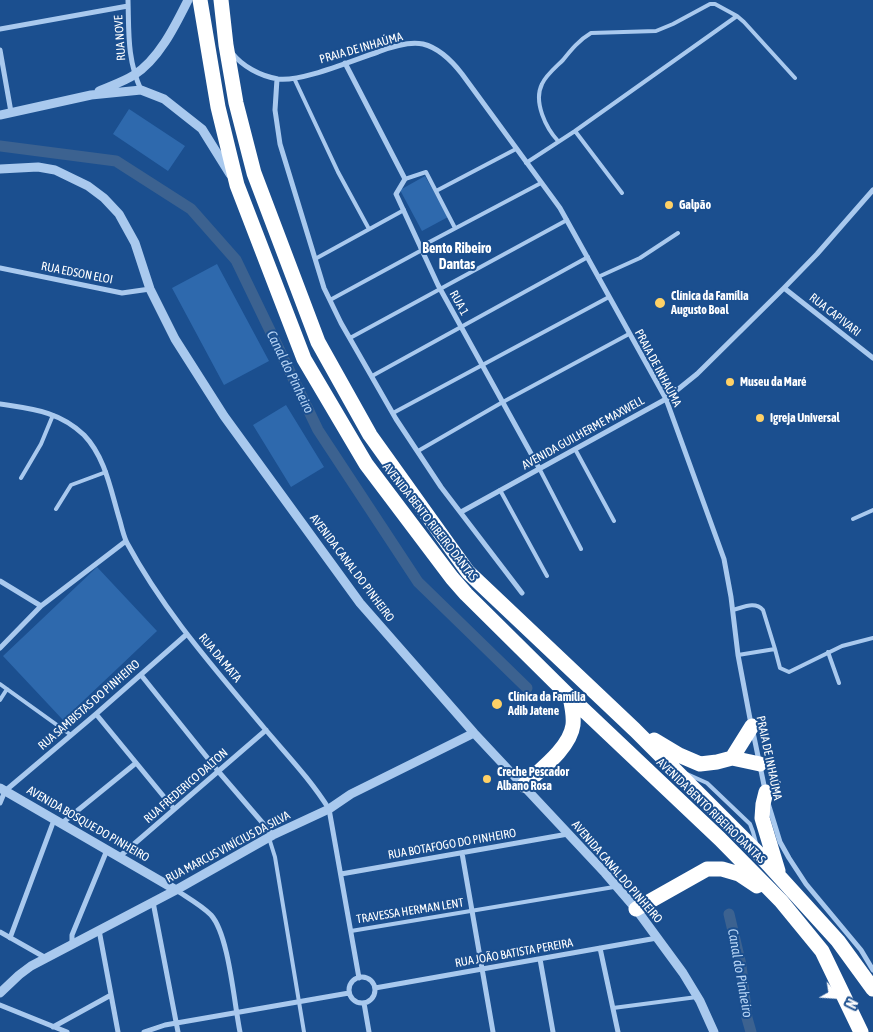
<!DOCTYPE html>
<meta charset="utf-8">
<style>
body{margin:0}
#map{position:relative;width:873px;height:1032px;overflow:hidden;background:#1b4f8f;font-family:"Asap Condensed",sans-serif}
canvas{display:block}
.north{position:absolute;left:813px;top:972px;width:50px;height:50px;-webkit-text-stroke:4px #1b4f8f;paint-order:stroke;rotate:116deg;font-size:14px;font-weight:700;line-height:20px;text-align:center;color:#fff}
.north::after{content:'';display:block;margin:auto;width:18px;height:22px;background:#fff;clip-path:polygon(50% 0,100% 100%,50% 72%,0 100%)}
</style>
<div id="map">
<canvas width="873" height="1032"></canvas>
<div class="north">N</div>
</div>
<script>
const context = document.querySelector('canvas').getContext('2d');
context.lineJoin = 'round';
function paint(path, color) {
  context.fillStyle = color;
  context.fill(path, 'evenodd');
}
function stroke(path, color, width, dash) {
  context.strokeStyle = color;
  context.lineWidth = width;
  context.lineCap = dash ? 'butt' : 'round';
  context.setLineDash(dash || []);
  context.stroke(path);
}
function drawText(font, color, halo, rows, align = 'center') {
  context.font = font + ' "Asap Condensed",sans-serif';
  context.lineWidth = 4;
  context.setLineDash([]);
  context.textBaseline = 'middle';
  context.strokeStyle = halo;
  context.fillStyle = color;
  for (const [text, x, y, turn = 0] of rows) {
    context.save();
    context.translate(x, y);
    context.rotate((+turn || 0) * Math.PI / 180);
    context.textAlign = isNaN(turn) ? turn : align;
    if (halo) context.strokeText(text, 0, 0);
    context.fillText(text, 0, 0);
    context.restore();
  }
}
const green = new Path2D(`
 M129,109L185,146L168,171L113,134Z
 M425,176L448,217L422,231L400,190Z
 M217,264L269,361L224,385L172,288Z
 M286,405L324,467L291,487L253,425Z
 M97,567L157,631L63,720L3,656Z`);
const canal = new Path2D(`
 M0,146L116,161L191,209L236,260L318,430L418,582L527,688
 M729,914L741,965L747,1018L751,1032`);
const service = new Path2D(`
 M294,78L338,172L369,229
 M575,131L622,193
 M558,141C546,128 533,102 542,84C546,75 556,67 563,60C571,50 579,40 591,33L656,31L673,24L710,4H715L737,16
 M526,163L575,131L737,16L744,22L795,78
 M405,179L426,172L455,228
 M436,191L516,149
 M420,247L541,183
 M315,259L404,210
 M598,277L640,258L678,233
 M330,300L422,250
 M350,338L567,220
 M372,376L588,257
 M393,413L609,297
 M575,449L614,521
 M418,451L501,403L629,334
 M539,468L581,549
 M21,478L41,444L53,415
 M500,490L547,576
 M56,509L71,485L106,472
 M853,519L873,510
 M733,610C744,607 755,601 763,610L775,649L738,655
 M775,649L780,668L789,672L842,646L873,638
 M828,652L839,683
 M0,684L71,735
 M0,700L7,689
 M687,774L707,783L750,824L753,832L756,843
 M269,838L275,857L304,1032
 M351,931L614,887
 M613,1008L697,997`);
const minor = new Path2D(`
 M128,0C129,33 127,59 141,90
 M0,29L128,6
 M0,50L11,112
 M232,53C242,66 260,76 278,79C302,82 353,60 378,52C391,47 408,41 423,44C439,48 452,61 462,74L560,208L666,399L724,559L731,597L738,655L751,724
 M345,63L405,179L396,194L438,285L539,468
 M277,79L275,110L280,144L324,288L341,323L396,419L441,487L522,593
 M0,268L122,293L150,289
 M784,288L873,358
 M0,404C32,409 59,411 84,435C106,458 111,492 120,521C122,529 124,537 127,543C164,612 216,670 265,729C287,755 311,780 329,809L359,978
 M461,512L666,399L697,374L784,288L817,254L873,190
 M0,581L41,606L126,541
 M0,648L41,606
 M141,675L218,771L273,835
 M96,714L174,809
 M753,732L765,790
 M0,803L5,791L96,714L187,634
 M768,803L780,842L789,858L806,884L861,950L873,970
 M61,824L136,763
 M462,853L493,1032
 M119,857L266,730
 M341,874L568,834
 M176,890C188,898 201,905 211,915C229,935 234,1003 240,1032
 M153,902L178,1032
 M99,930L118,1032
 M0,932L46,958
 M10,938L54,820
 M72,945V935L107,850
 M600,948L618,1032
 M540,959L553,1032
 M349 990a13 13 0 1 1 26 0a13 13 0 1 1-26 0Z
 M375,988L657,938
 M364,1003L369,1032
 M0,1005L67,1032
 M53,1027L111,995
 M144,1032L165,1025L349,993`);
const tertiary = new Path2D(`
 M99,91C110,86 123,82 134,75C159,59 175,26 188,0
 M0,115L91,95L141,90L164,99L202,129L230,174
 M0,169L38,167L55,170L88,186L104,198L119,214L135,243L150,289L175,339L224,416L360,603L474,733L605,873L636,909L683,973L700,1001L714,1032
 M0,788L176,890
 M0,993L19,975L31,966L176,890L273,835L329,809L351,794L474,733`);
const motorway = new Path2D(`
 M200,0L218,107L237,185L304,359L366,464L452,578L466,594L570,697L720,839L781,901L822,951L861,1032
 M221,0L226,45L236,103L254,173L318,342L370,435L468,572L635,730L757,852L838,941L873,989
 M654,740L679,755L700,764L717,762L732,758L760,764
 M732,758L752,726
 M524,785C540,770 570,748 573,725C574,716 572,706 570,697
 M766,792L763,804L762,818L778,871
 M636,909L707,869H722L739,874L757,886`);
const markers = [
 [669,205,5,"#ffd166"],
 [660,303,6,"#ffd166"],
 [730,382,5,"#ffd166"],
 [760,418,5,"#ffd166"],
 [497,704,6,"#ffd166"],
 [487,779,5,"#ffd166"]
];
const streetNames = [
 ["RUA NOVE",120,38,-94],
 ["PRAIA DE INHAÚMA",361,48,-16],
 ["RUA EDSON ELOI",77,273,11],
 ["RUA 1",459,303,61],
 ["RUA CAPIVARI",835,315,38],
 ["PRAIA DE INHAÚMA",658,368,62],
 ["AVENIDA GUILHERME MAXWELL",583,433,-29],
 ["AVENIDA BENTO RIBEIRO DANTAS",430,522,52],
 ["AVENIDA CANAL DO PINHEIRO",352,568,53],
 ["RUA DA MATA",220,658,50],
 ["RUA SAMBISTAS DO PINHEIRO",89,705,-41],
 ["PRAIA DE INHAÚMA",769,758,78],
 ["RUA FREDERICO DALTON",186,786,-41],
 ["AVENIDA BENTO RIBEIRO DANTAS",711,811,44],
 ["AVENIDA BOSQUE DO PINHEIRO",88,824,30],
 ["RUA BOTAFOGO DO PINHEIRO",452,844,-10],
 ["RUA MARCUS VINÍCIUS DA SILVA",228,847,-28],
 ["AVENIDA CANAL DO PINHEIRO",617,872,49],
 ["TRAVESSA HERMAN LENT",410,911,-9],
 ["RUA JOÃO BATISTA PEREIRA",514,953,-10]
];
const poiNames = [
 ["Galpão",679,205],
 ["Clínica da Família",671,296],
 ["Augusto Boal",671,310],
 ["Museu da Maré",740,382],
 ["Igreja Universal",770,418],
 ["Clínica da Família",508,697],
 ["Adib Jatene",508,711],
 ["Creche Pescador",497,772],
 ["Albano Rosa",497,786]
];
const neighbourhoodNames = [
 ["Bento Ribeiro",457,249],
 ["Dantas",457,265]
];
const waterNames = [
 ["Canal do Pinheiro",290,372,64],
 ["Canal do Pinheiro",740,973,80]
];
paint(green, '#2e69ad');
stroke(canal, '#3c6290', 11);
stroke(service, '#a9c9ee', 4);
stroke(minor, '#a9c9ee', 5);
stroke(tertiary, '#a9c9ee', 9);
stroke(motorway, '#fff', 15);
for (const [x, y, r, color] of markers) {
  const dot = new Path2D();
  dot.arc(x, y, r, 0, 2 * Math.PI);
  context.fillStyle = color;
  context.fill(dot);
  stroke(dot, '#1b4f8f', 2);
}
drawText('12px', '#fff', '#1b4f8f', streetNames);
drawText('bold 12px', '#fff', '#1b4f8f', poiNames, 'left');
drawText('bold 14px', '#fff', '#1b4f8f', neighbourhoodNames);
drawText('italic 14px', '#b5d3f5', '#1b4f8f', waterNames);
</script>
